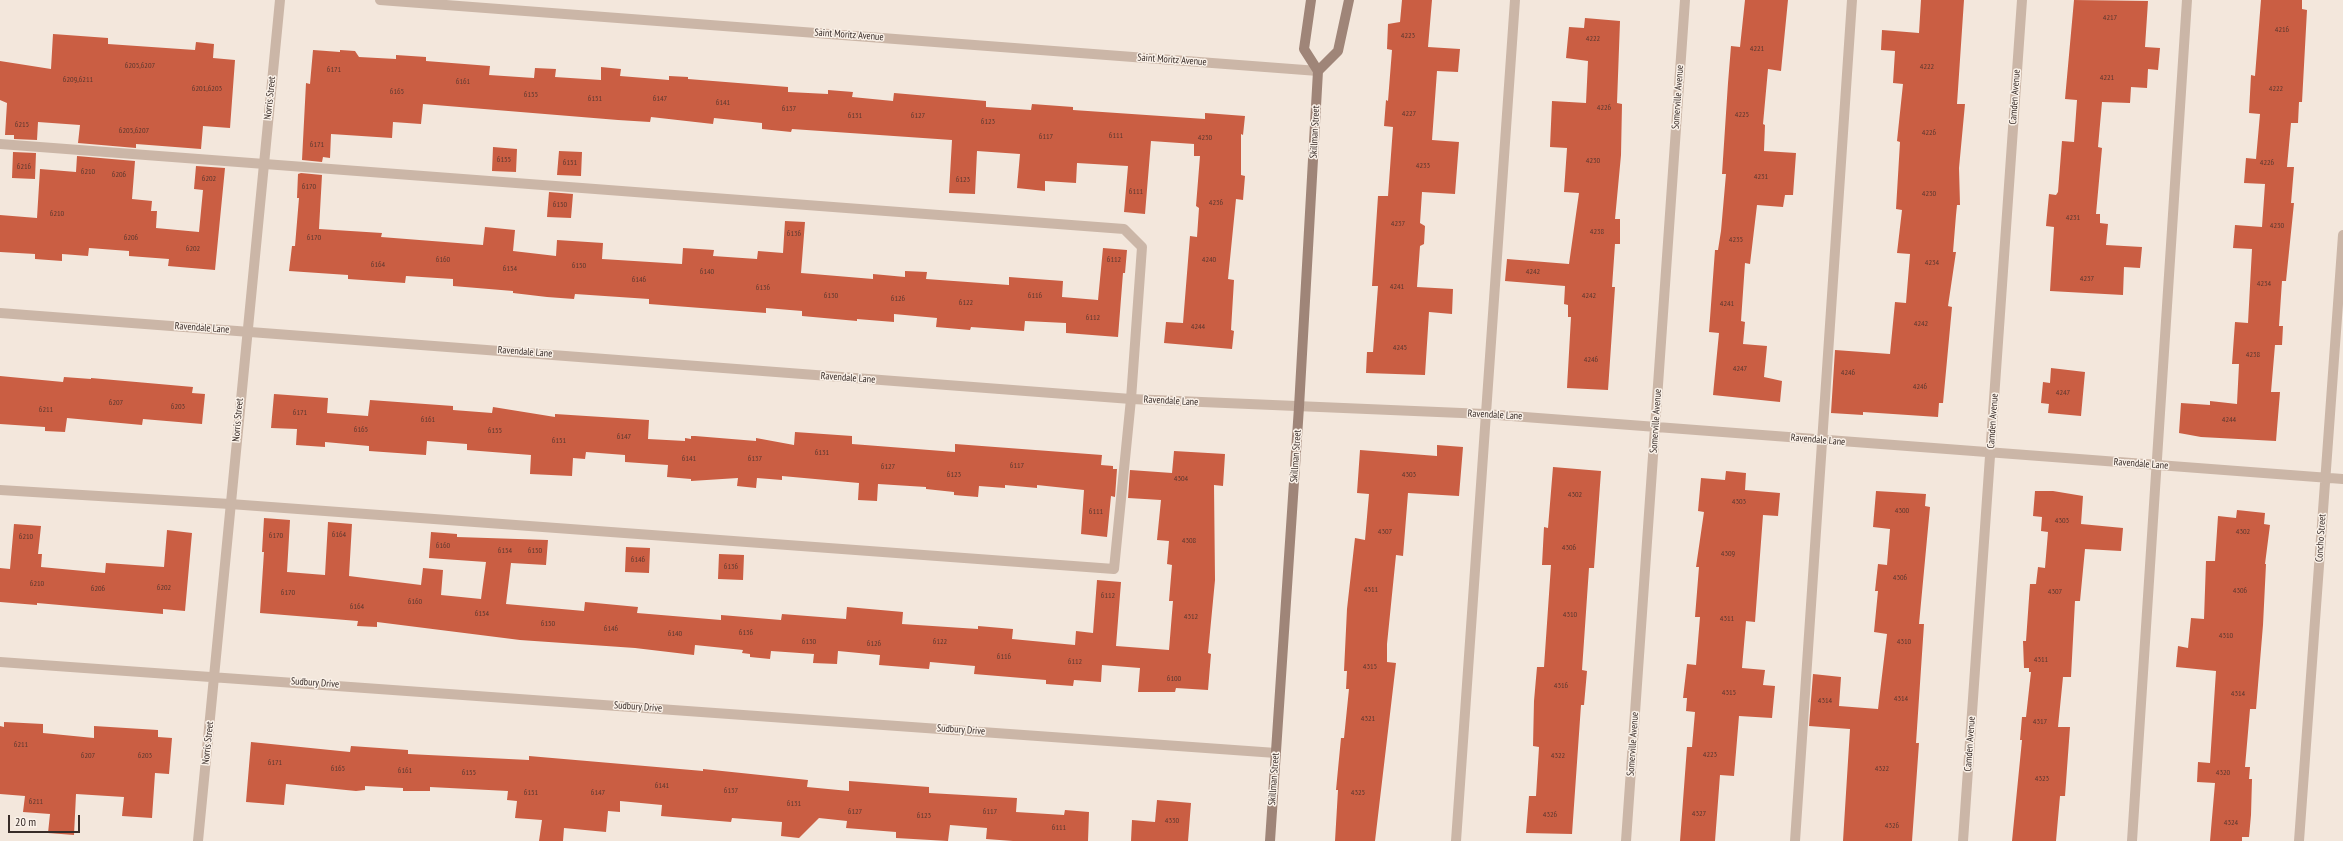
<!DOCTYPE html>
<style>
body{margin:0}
#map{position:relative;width:2343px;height:841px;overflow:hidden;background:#f3e7dc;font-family:"PT Sans Narrow",sans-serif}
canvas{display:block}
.scale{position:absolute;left:8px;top:815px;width:72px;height:18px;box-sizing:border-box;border:2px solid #382c28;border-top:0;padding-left:5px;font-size:12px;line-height:14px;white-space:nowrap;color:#382c28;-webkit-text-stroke:3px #faf1e8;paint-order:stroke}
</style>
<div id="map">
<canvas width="2343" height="841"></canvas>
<div class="scale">20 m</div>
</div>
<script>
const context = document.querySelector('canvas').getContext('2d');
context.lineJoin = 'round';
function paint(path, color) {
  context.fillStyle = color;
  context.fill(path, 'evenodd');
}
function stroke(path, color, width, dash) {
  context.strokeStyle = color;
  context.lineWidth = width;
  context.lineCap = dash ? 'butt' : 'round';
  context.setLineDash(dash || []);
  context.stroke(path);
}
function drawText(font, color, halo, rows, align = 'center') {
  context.font = font + ' "PT Sans Narrow",sans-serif';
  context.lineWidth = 3;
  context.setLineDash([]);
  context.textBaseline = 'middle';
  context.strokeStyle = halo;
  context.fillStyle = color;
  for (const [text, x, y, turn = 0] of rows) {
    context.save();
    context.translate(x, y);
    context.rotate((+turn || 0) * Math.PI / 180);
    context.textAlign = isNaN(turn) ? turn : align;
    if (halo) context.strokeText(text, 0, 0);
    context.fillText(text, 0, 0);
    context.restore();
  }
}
const building = new Path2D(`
 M1402,0H1432L1428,47L1460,49L1458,72L1437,71L1432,140L1459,142L1455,194L1422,192L1420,223L1425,226L1424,244L1420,246L1417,287L1453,289L1452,314L1429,312L1425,375L1366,373L1367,352H1373L1378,286H1372L1378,196H1388L1393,127L1384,126L1386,100L1388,101L1392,50L1387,49L1388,24L1400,22Z
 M1745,0H1788L1781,71L1768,69L1763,124L1765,125L1764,151L1796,153L1793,195H1785L1783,207L1757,205L1750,264L1745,263L1741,321L1745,322L1743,344L1767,346L1764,377L1782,381L1780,402L1713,395L1719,333L1709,332L1715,250H1718L1721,231L1726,174H1722L1728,83L1731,46L1740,47Z
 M1921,0H1964L1957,104H1965L1959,168L1960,205H1957L1956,215L1953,252H1956L1948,306L1952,307L1943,403H1939L1938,417L1863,412V415L1831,413L1835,350L1890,354L1895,302L1906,303L1910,254L1897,253L1902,210L1896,209L1900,142L1897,141L1903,84L1893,83L1895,51L1881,50L1882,30L1919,33Z
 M2074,0L2148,1L2145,47L2160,48L2158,70L2148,69L2147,88L2131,87L2130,103L2102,102L2098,147L2102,148L2096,214H2100V223L2108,224L2106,245L2142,247L2140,268L2124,267L2123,295L2050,291L2054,227L2046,226L2049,194L2056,195L2058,192L2062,141L2074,142L2077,100L2065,99Z
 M2261,0H2302V9L2307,10L2302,102H2299L2298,123H2291L2287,167H2294L2291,203H2294L2286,281H2282L2279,326H2283L2282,345H2275L2271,392H2280L2276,441L2201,437L2179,433L2181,403L2210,405V401L2237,404L2239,364H2232L2235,322L2248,323L2252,249L2233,248L2235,225L2262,227L2265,184L2244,183L2246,158L2256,159L2260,114L2249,113L2251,75L2255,76Z
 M1585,18L1620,21L1617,103L1622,104L1621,155L1615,219H1620V244H1615L1612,287H1615L1608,390L1567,388L1571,317H1568V305L1564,304L1565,286L1505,281L1507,259L1569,264L1579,193L1564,192L1567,148L1550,147L1552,101L1586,103L1588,61L1566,58L1569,27L1584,28Z
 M53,34L108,38V44L195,50L196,42L214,44L213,58L235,60L230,128L203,126L201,149L136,144V148L78,143L80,125L38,122L37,140L14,139V135H5L7,103L0,100V61L51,69Z
 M313,50L340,52V50L355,51L359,57L396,59V55L426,57V61L490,66L489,75L534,78L535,68L556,69L555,77L601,80V67L621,69L620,76L669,80V76L688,77V79L788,87V92L828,94V90L853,92L852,97L893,101L894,93L986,101V107L1031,110L1032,104L1073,107V110L1205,119V113L1245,116L1243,135L1241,134V175L1245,176L1243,200L1236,199L1228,279L1234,280L1231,330L1234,331L1232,349L1164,343L1166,322L1183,323L1190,236L1197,237L1199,208L1196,206L1200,156H1194V144L1151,141L1145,214L1124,212L1128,166L1077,163L1076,183L1045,181V191L1017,188L1020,154L977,151L975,194L949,193L952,140L792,129L791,132L762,129V123L714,118L713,124L651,117L650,122L618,120L423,104L421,124L393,122L392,138L331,134L330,158L323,157L322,162L302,160L306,83L310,84Z
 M493,147L517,149L516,172L492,171Z
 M559,151L582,152L581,176L557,175Z
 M13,152L36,153L35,179L12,178Z
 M77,156L135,161L132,199L152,201L151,211H157L156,228L199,232L203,190L194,189L196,166L225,168L215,270L168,266L169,259L129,256V251L89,248L88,256L62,254V261L35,259V254L0,252V215L37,218L40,169L76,172Z
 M301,173L322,175L319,229L382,233L381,237L483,245L485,227L515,230L513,251L556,256L557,240L603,243L602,259L682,264L683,248L714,250L713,256L757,259L758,251L783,253L785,221L805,222L801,273L873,279V274L905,277V271L927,272L926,279L1009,285V277L1063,281L1062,297L1098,300L1103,248L1127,250L1125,273H1123L1118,337L1066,333V323L1025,321L1024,331L971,327L970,330L936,327L937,318L894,314V322L857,319V321L802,316V311L766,308V313L649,304V299L575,294L574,299L547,297L513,293V291L453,286V279L406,276L405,283L348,279V275L289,271L292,246H295L299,198H297L298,174Z
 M549,192L573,194L571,218L547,217Z
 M2051,368L2085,372L2081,416L2048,413L2049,404L2041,403L2043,382L2050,383Z
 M0,376L63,382L64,377L91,379V378L193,387L192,393L205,394L202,424L143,419L142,425L67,418L65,432L45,431V427L0,424Z
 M274,394L328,398L327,413L368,416L370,400L453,406V410L492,413L493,407L555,417V414L649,420L648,439L685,441V438L691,439V436H695L756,441V438L794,445L795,432L852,436V444L955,452V444L1102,455L1101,465L1113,466V469H1117L1115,497L1111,496L1107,537L1081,534L1084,490L1037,485V488L1005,485V488L979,486L978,497L954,495V492L926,489V487L878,484L877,501L858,500L859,483L782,476V480L757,478L756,488L737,486L738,478L691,481V479L667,477L668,465L625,462V455L586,452L585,459L573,458L572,476L530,474L531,455L467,450V444L427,441L426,455L369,451V446L325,442V447L296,445L297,429L271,428Z
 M1437,445L1463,447L1459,496L1408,493L1403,556L1396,555L1387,644V662L1396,663L1375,841H1335L1338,790H1336L1341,738H1344L1349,689H1346L1347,671H1344L1347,609L1355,538L1365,540L1369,494L1357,493L1360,450L1437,456Z
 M1174,451L1225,454L1223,486L1214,485L1215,580L1208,653L1211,654L1208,690L1176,688L1175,692H1138L1140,668L1102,665L1101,682L1074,680L1073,686L1046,684V680L974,674L975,666L930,662L929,669L879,665L880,655L838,651L837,664L813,663L814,654L771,651L770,659L750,657V654L742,653L743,650L695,645L694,655L635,648L520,640L377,622V627L357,626L358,621L260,613L264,552H262L264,518L290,520L287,572L325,575L328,522L352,524L349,576L421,585L423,568L443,570L441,595L481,599L486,562L429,558L431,532L457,534V537L548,540L546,565L511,563L506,604L584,611L585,602L638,607L637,613L721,620V615L781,620L782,614L846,619L847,607L903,612L902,624L978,629V626L1013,629L1012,639L1075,645L1076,631L1093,633L1097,580L1121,582L1116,646L1169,650L1173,601H1169L1172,565L1167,564L1169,541L1157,540L1161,500L1128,498L1130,470L1172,473Z
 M1553,467L1601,471L1594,568H1589L1582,670L1587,671L1584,705H1581L1572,834L1526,833L1529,796H1536L1539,747L1533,746L1534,701L1537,667H1544L1551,565H1542L1544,527L1548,528Z
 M1726,471L1746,473L1745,490L1780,493L1778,516L1763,515L1755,622L1746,621L1742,668L1765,670L1763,685L1775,686L1772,718L1739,716L1734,776L1720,775L1715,841H1680L1687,747H1692L1695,712L1686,711L1687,698H1683L1687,664L1696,665L1700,617H1695L1699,567H1696L1704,512L1698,511L1701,478L1725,480Z
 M1876,491L1926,494L1925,506L1930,507L1919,624H1924L1916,743H1919L1912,841H1843L1850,729L1809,726L1813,674L1841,677L1839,706L1878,709L1887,634L1874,632L1878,591H1875L1878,564L1887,565L1890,529L1873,527Z
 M2035,491H2053L2083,496L2081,524L2123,528L2121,551L2085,549L2080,601H2075L2071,677H2063L2058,727H2070L2065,796H2060L2056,841H2012L2022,740H2020L2022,717H2026L2031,672H2029V668H2024L2023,641H2026L2030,584H2036L2038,567L2045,568L2048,532L2041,531L2042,517L2033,516Z
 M2237,510L2265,513L2264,524L2270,525L2265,564H2266L2263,625L2256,709H2250L2245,767H2250L2249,779H2252L2251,815L2249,837H2242V841H2210L2215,783L2197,782L2198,762L2210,763L2216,671L2176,667L2178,646L2188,648L2191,618L2204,619L2206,561H2215L2218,516L2236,518Z
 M14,524L41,526L38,554H42L41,567L105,573L106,563L164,567L167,530L192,533L185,611L163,609V614L37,603V605L0,602V568L10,569Z
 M626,547L650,548L649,573L625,572Z
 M719,554L744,555L743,580L718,579Z
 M4,722L43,724V733L94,738V726L158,730V737L172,738L169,774L155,773L152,818L122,816L124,797L76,794L74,835L48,833L50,814L23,812L25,796L0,794V726L4,727Z
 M251,742L350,752L351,746L408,750V754L529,760V756L703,771V769L808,780L807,787L849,791V781L929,787V793L1017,798L1016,812L1064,815L1065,810L1089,812L1088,841H1013L986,839L987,828L950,825L948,841L896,838V832L846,828L847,821L819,818L799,838L781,836L782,822L732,818L731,822L661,816L662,805L620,801V812L608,811L606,832L564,828L563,841H539L542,820L515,818L517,801L507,800L508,791L430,787V791H403V788L365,786V790L356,791L286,784L284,805L246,802Z
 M1157,800L1191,803L1188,841H1131L1132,820L1155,822Z`);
const lane = new Path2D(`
 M0,144L1124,229L1142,247L1131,399L1114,569L230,504L0,490
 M1456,841L1515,0
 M1795,841L1852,0
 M2132,841L2187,0`);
const street = new Path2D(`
 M380,0L1318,71
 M0,313L1131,399L1485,414L2343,479
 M0,662L1276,753
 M198,841L280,0
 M1626,841L1685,0
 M1963,841L2022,0
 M2299,841L2343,235`);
const secondary = new Path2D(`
 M1318,71L1338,51L1349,0
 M1270,841L1299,407L1318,71L1304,49L1311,0`);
const numberNames = [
 ["4217",2110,18],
 ["4216",2282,30],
 ["4223",1408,36],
 ["4222",1593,39],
 ["4221",1757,49],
 ["6205,6207",140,66],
 ["4222",1927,67],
 ["6171",334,70],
 ["4221",2107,78],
 ["6209,6211",78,80],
 ["6161",463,82],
 ["6201,6203",207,89],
 ["4222",2276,89],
 ["6165",397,92],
 ["6155",531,95],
 ["6151",595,99],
 ["6147",660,99],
 ["6141",723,103],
 ["4226",1604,108],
 ["6137",789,109],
 ["4227",1409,114],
 ["4225",1742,115],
 ["6131",855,116],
 ["6127",918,116],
 ["6123",988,122],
 ["6215",22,125],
 ["6205,6207",134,131],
 ["4226",1929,133],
 ["6111",1116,136],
 ["6117",1046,137],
 ["4230",1205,138],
 ["6171",317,145],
 ["6155",504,160],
 ["4230",1593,161],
 ["6151",570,163],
 ["4226",2267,163],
 ["4233",1423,166],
 ["6216",24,167],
 ["6210",88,172],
 ["6206",119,175],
 ["4231",1761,177],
 ["6202",209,179],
 ["6123",963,180],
 ["6170",309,187],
 ["6111",1136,192],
 ["4230",1929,194],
 ["4236",1216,203],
 ["6150",560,205],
 ["6210",57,214],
 ["4231",2073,218],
 ["4237",1398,224],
 ["4230",2277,226],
 ["4238",1597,232],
 ["6136",794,234],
 ["6206",131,238],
 ["6170",314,238],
 ["4235",1736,240],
 ["6202",193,249],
 ["6160",443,260],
 ["6112",1114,260],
 ["4240",1209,260],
 ["4234",1932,263],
 ["6164",378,265],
 ["6150",579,266],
 ["6154",510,269],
 ["6140",707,272],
 ["4242",1533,272],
 ["4237",2087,279],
 ["6146",639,280],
 ["4234",2264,284],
 ["4241",1397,287],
 ["6136",763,288],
 ["6130",831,296],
 ["6116",1035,296],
 ["4242",1589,296],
 ["6126",898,299],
 ["6122",966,303],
 ["4241",1727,304],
 ["6112",1093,318],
 ["4242",1921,324],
 ["4244",1198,327],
 ["4245",1400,348],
 ["4238",2253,355],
 ["4246",1591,360],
 ["4247",1740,369],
 ["4246",1848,373],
 ["4246",1920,387],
 ["4247",2063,393],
 ["6207",116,403],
 ["6203",178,407],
 ["6211",46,410],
 ["6171",300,413],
 ["6161",428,420],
 ["4244",2229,420],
 ["6165",361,430],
 ["6155",495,431],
 ["6147",624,437],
 ["6151",559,441],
 ["6131",822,453],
 ["6141",689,459],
 ["6137",755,459],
 ["6117",1017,466],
 ["6127",888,467],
 ["6123",954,475],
 ["4303",1409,475],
 ["4304",1181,479],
 ["4302",1575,495],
 ["4303",1739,502],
 ["4300",1902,511],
 ["6111",1096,512],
 ["4303",2062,521],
 ["4307",1385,532],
 ["4302",2243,532],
 ["6164",339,535],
 ["6170",276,536],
 ["6210",26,537],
 ["4308",1189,541],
 ["6160",443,546],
 ["4306",1569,548],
 ["6154",505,551],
 ["6150",535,551],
 ["4309",1728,554],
 ["6146",638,560],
 ["6136",731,567],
 ["4306",1900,578],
 ["6210",37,584],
 ["6202",164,588],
 ["6206",98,589],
 ["4311",1371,590],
 ["4306",2240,591],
 ["4307",2055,592],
 ["6170",288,593],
 ["6112",1108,596],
 ["6160",415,602],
 ["6164",357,607],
 ["6154",482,614],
 ["4310",1570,615],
 ["4312",1191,617],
 ["4311",1727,619],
 ["6150",548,624],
 ["6146",611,629],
 ["6136",746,633],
 ["6140",675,634],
 ["4310",2226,636],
 ["6130",809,642],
 ["6122",940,642],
 ["4310",1904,642],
 ["6126",874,644],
 ["6116",1004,657],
 ["4311",2041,660],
 ["6112",1075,662],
 ["4315",1370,667],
 ["6100",1174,679],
 ["4316",1561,686],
 ["4315",1729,693],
 ["4314",2238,694],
 ["4314",1901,699],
 ["4314",1825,701],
 ["4321",1368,719],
 ["4317",2040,722],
 ["6211",21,745],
 ["4223",1710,755],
 ["6207",88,756],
 ["6203",145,756],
 ["4322",1558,756],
 ["6171",275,763],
 ["6165",338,769],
 ["4322",1882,769],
 ["6161",405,771],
 ["6155",469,773],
 ["4320",2223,773],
 ["4323",2042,779],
 ["6141",662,786],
 ["6137",731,791],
 ["6151",531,793],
 ["6147",598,793],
 ["4325",1358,793],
 ["6211",36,802],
 ["6131",794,804],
 ["6127",855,812],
 ["6117",990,812],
 ["4327",1699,814],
 ["4326",1550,815],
 ["6123",924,816],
 ["4330",1172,821],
 ["4324",2231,823],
 ["4326",1892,826],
 ["6111",1059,828]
];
const streetNames = [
 ["Saint Moritz Avenue",849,35,4],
 ["Saint Moritz Avenue",1172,60,4],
 ["Somerville Avenue",1678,97,-86],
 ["Camden Avenue",2015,97,-86],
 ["Norris Street",270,98,-84],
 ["Skillman Street",1315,132,-87],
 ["Ravendale Lane",202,328,4],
 ["Ravendale Lane",525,352,4],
 ["Ravendale Lane",848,378,4],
 ["Ravendale Lane",1171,401,3],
 ["Ravendale Lane",1495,415,3],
 ["Norris Street",238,420,-85],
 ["Somerville Avenue",1656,421,-86],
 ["Camden Avenue",1993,421,-86],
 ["Ravendale Lane",1818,440,5],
 ["Skillman Street",1296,456,-86],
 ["Ravendale Lane",2141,464,4],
 ["Concho Street",2321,538,-86],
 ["Sudbury Drive",315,683,4],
 ["Sudbury Drive",638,707,4],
 ["Sudbury Drive",961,730,4],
 ["Norris Street",208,743,-84],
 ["Somerville Avenue",1633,744,-86],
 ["Camden Avenue",1970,744,-86],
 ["Skillman Street",1274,779,-86]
];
paint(building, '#ca5e43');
stroke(lane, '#cbb6a7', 10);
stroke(street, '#cbb6a7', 10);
stroke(secondary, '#9f8578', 10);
drawText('8px', '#5c382f', null, numberNames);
drawText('10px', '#382c28', '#faf1e8', streetNames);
</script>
